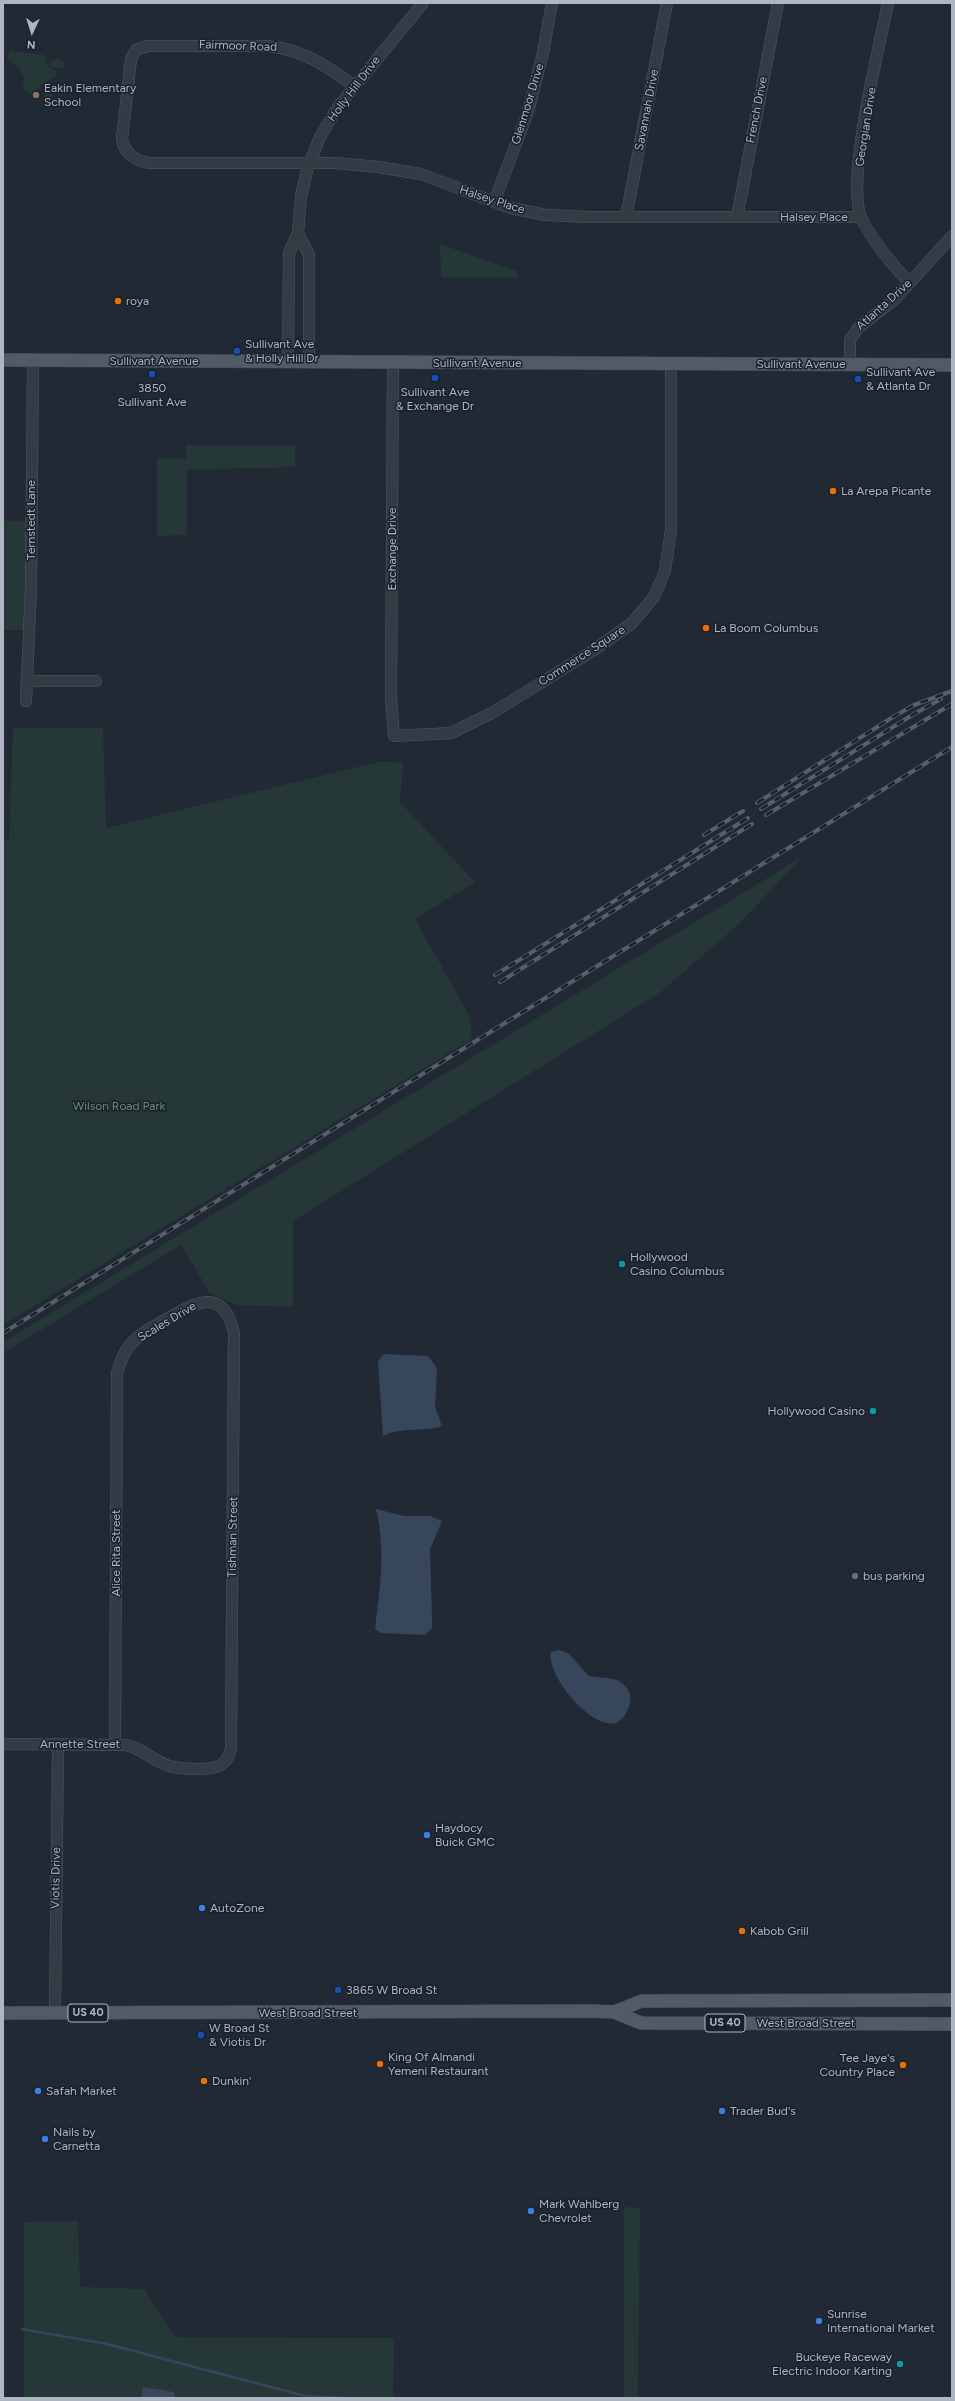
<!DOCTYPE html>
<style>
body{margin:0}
#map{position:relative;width:955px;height:2401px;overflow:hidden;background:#212934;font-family:Figtree,sans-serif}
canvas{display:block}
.frame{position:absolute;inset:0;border:4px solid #afb5c2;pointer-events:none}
.north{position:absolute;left:12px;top:12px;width:40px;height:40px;-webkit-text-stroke:3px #1a2029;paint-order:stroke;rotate:184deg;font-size:11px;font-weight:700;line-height:16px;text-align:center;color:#afb5c2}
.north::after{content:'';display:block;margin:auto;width:14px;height:18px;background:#afb5c2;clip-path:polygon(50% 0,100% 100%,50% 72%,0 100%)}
</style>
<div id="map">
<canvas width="955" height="2401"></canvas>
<div class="frame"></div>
<div class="north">N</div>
</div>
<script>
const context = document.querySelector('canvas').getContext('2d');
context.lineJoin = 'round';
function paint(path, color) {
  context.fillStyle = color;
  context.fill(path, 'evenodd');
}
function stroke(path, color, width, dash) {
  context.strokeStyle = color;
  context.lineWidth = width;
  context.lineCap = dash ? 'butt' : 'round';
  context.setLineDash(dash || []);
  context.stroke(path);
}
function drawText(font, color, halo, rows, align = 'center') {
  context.font = font + ' Figtree,sans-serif';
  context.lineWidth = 3;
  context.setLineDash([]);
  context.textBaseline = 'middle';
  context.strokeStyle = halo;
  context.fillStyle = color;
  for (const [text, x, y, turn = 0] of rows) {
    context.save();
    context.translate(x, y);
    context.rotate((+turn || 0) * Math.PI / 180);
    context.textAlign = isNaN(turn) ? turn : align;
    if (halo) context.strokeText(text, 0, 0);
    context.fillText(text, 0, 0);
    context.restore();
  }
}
const green = new Path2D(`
 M10,51L44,55L47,66L56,71L57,75L37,88L36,95H31L22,86L24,78L20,70L7,58Z
 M55,59L63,61L65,65L62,69L52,67L49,64Z
 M44,91L53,93L52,104L44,102Z
 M440,244L517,271V278L441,277Z
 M186,445H295V467L187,470V535L157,536V459H186Z
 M3,521H26L25,630H3Z
 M13,728H103L106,828L382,761L403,763L400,802L475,882L415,919L470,1017L472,1039L3,1325V841L9,840Z
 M802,857L739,924L661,992L293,1221V1307L236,1305L210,1293L181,1245L3,1353V1342Z
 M624,2207L640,2208L638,2398H624Z
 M78,2221L80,2287L144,2289L175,2337L394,2338L393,2398H24V2222Z`);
const water = new Path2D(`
 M384,1354L428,1356L437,1368L435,1407L442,1426C421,1433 403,1426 383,1436L378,1361Z
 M376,1509L404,1516H430L442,1521L430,1549L432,1618V1628L425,1635L381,1633L375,1629C380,1588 386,1550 376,1509Z
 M559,1650L568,1653L589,1676C597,1678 606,1677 613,1679C626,1682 634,1695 629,1707C626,1713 623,1720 616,1723C592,1730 546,1676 551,1652Z
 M143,2387L174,2392L175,2398H141Z`);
const stream = new Path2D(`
 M22,2329L107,2344L305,2396L344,2398`);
const minor = new Path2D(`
 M888,3C879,49 846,178 861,217C870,238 894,267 910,283
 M354,86C326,65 303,50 268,46H147L136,50L131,59L122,139C125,154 134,160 149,163H336L378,167L421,174L510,208L546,215L586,217H861
 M494,202L528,112L543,53L552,3
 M626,217L667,3
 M737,217L778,3
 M298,233L309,255V362
 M288,362L289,253L298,233L301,196L308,167L320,137L338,107L423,3
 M393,362L391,698L394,736L451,733L492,713L594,650L631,624L654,597L665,571L671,530V364
 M850,364V340L858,328L895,299L952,236
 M26,681H96
 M26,701L31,588L33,360
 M3,1744L126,1745C141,1748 150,1758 164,1764C175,1769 213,1772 222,1764C228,1760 229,1755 231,1749L234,1333C223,1286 196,1302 165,1320C153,1327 139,1334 130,1345C123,1353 120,1363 117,1373L115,1744
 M55,2013L58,1753L56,1744`);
const major = new Path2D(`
 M3,360L952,365
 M614,2012L642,2001L952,2000
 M3,2013L593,2011L614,2012L641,2023L952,2024`);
const rail = new Path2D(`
 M757,803L893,717L914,705L952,691
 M761,809L914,714L941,699
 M766,815L952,704
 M704,835L743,811
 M495,975L748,818
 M500,982L752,824
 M3,1333L952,747`);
const markers = [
 [36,95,4,"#8d6e63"],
 [118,301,4,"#e8710a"],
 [237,351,4,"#1a4fb4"],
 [152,374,4,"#1a4fb4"],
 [435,378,4,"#1a4fb4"],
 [858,379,4,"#1a4fb4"],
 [833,491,4,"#e8710a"],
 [706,628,4,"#e8710a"],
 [622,1264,4,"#0f9aa8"],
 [873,1411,4,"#0f9aa8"],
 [855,1576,4,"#5c6f8a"],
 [427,1835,4,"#3f7fe0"],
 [202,1908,4,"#3f7fe0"],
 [742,1931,4,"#e8710a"],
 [338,1990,4,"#1a4fb4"],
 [201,2035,4,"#1a4fb4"],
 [380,2064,4,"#e8710a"],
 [903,2065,4,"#e8710a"],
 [204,2081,4,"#e8710a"],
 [38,2091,4,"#3f7fe0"],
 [722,2111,4,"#3f7fe0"],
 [45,2139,4,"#3f7fe0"],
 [531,2211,4,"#3f7fe0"],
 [819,2321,4,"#3f7fe0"],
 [900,2364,4,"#0f9aa8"]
];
const shields = [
 [88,2013,40],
 [725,2023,40]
];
const shieldNames = [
 ["US 40",88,2013],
 ["US 40",725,2023]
];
const streetNames = [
 ["Fairmoor Road",238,46,2],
 ["Holly Hill Drive",354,89,-53],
 ["Glenmoor Drive",528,104,-73],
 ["Savannah Drive",647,110,-79],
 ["French Drive",757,110,-79],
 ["Georgian Drive",866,127,-81],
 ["Halsey Place",492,200,18],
 ["Halsey Place",814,217],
 ["Atlanta Drive",884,305,-42],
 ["Sullivant Avenue",154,361],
 ["Sullivant Avenue",477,363],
 ["Sullivant Avenue",801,364],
 ["Ternstedt Lane",31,520,-90],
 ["Exchange Drive",392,549,-90],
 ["Commerce Square",582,656,-33],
 ["Scales Drive",167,1322,-31],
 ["Tishman Street",233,1537,-89],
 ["Alice Rita Street",116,1553,-90],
 ["Annette Street",80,1744],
 ["Viotis Drive",56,1878,-89],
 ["West Broad Street",308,2013],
 ["West Broad Street",806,2023]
];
const poiNames = [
 ["Eakin Elementary",44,88],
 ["School",44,102],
 ["roya",126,301],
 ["Sullivant Ave",245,344],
 ["& Holly Hill Dr",245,358],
 ["Sullivant Ave",866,372],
 ["& Atlanta Dr",866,386],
 ["3850",152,388,"center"],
 ["Sullivant Ave",152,402,"center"],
 ["Sullivant Ave",435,392,"center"],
 ["& Exchange Dr",435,406,"center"],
 ["La Arepa Picante",841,491],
 ["La Boom Columbus",714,628],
 ["Hollywood",630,1257],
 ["Casino Columbus",630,1271],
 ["Hollywood Casino",865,1411,"right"],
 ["bus parking",863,1576],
 ["Haydocy",435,1828],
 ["Buick GMC",435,1842],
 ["AutoZone",210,1908],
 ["Kabob Grill",750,1931],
 ["3865 W Broad St",346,1990],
 ["W Broad St",209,2028],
 ["& Viotis Dr",209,2042],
 ["King Of Almandi",388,2057],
 ["Yemeni Restaurant",388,2071],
 ["Tee Jaye's",895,2058,"right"],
 ["Country Place",895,2072,"right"],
 ["Dunkin'",212,2081],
 ["Safah Market",46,2091],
 ["Trader Bud's",730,2111],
 ["Nails by",53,2132],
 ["Carnetta",53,2146],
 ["Mark Wahlberg",539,2204],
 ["Chevrolet",539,2218],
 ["Sunrise",827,2314],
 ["International Market",827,2328],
 ["Buckeye Raceway",892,2357,"right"],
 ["Electric Indoor Karting",892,2371,"right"]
];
const parkNames = [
 ["Wilson Road Park",119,1106]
];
paint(green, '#263737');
paint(water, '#38465c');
stroke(stream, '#38465c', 2.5);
stroke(minor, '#525863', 12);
stroke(major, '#3e444e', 14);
stroke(minor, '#343b45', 11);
stroke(major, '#525a65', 13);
stroke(rail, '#575f6b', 4);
stroke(rail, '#1a2029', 2.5, [8]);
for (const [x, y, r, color] of markers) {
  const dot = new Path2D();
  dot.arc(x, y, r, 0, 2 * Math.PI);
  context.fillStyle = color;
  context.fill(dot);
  stroke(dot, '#1a2029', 1.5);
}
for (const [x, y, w] of shields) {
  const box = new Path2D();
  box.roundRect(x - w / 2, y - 9, w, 18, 3);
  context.fillStyle = '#1a2029';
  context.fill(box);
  stroke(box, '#afb5c2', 1);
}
drawText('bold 11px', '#afb5c2', null, shieldNames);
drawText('12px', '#afb5c2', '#1a2029', streetNames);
drawText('12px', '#afb5c2', '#1a2029', poiNames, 'left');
drawText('12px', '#698f73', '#1a2029', parkNames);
</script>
